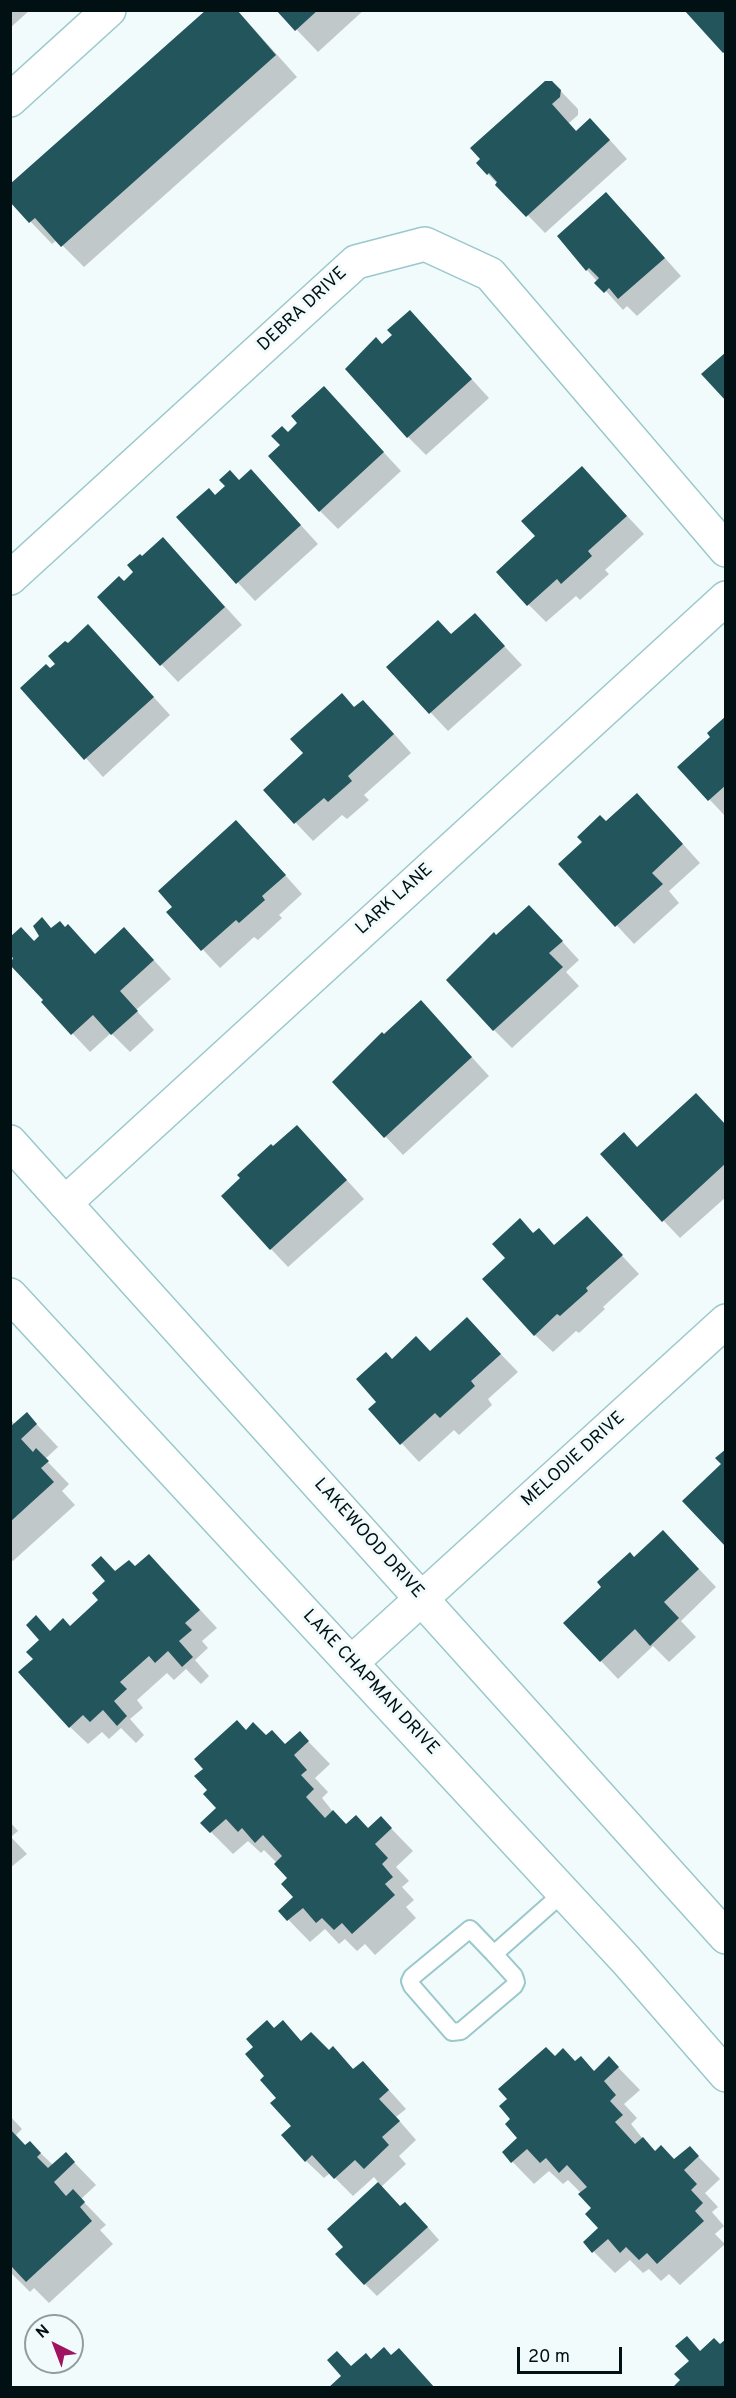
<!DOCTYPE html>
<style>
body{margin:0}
#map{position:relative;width:736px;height:2398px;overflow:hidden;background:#f2fbfc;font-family:Overpass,sans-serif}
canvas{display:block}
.frame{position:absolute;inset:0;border:12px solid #011012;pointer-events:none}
.north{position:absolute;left:24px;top:2314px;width:60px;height:60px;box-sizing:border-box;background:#f2fbfc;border:2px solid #929d9e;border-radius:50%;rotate:318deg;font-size:16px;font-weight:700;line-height:24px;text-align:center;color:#011012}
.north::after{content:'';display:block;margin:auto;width:21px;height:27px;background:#a0135e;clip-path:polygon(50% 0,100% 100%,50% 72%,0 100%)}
.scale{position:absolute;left:517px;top:2347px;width:105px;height:27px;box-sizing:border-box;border:3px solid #011012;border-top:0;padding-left:8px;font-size:18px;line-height:21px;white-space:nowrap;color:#011012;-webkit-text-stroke:4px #f2fbfc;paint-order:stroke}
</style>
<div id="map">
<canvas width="736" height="2398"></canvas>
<div class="frame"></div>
<div class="north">N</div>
<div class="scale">20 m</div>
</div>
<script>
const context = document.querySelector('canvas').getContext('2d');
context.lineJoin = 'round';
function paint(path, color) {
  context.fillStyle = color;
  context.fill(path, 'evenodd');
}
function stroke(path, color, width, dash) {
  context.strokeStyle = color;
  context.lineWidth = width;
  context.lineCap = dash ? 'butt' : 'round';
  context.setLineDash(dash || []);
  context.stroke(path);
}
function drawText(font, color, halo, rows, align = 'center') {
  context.font = font + ' Overpass,sans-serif';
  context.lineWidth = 6;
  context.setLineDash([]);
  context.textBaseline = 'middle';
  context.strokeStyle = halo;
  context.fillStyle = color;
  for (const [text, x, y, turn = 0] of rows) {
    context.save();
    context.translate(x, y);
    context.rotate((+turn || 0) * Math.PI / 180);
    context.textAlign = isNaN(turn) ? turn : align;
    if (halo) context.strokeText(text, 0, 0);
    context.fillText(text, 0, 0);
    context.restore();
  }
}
const shadow = new Path2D(`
 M10,10H30L10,28Z
 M237,10L297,77L84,267L57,240L52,244L10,200Z
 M278,10H364L318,52Z
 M552,82L578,109V115L569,123L577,132L608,138L627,159L545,233L488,174Z
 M624,212L681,276L637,316L627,306L623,310L587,270Z
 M410,312L489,398L426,455L408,437L383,346L394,335Z
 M341,406L401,471L338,529L320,511L282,445L288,434Z
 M239,481L268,489L318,544L255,601L178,518Z
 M599,486L644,534L605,570L609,574L580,600L576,596L546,622L528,604Z
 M180,557L242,625L178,682L161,664L135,572L142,558Z
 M475,615L522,665L448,731L388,667L452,635Z
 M105,644L170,715L103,777L22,688L57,664L68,645Z
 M355,709L381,719L411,753L364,795L369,800L347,819L342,815L313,841L265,790Z
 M726,718V817L679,767L712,737Z
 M655,813L700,863L669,891L679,903L634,944L560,864L606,823Z
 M254,840L302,894L279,915L282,918L258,940L254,937L220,968L168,912Z
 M547,925L579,960L566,972L579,986L512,1048L494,1030L496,937Z
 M52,930L96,955L142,947L171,979L136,1010L154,1030L130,1052L111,1033L90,1052L43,1002L45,1000L11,962Z
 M438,1020L489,1076L403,1155L334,1082L384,1036Z
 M726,1126V1197L680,1238L663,1220L637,1148Z
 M315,1145L364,1199L288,1267L271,1249Z
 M587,1218L639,1274L603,1307L605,1309L579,1333L576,1331L553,1352L535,1335L507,1259L534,1235L555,1247Z
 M467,1319L518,1372L488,1399L492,1405L459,1435L454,1430L419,1462L370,1409L378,1402L392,1361L430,1353Z
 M27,1414L58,1447L45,1459L69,1484L62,1491L75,1505L13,1561L10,1559V1419L15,1424Z
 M681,1550L716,1587L681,1621L696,1637L669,1662L653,1646L618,1679L601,1661L634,1559Z
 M135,1568L167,1574L217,1628L202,1641L208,1648L195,1660L209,1676L201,1684L186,1669L174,1680L167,1673L137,1700L143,1708L130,1719L144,1735L136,1743L121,1728L109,1739L102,1732L88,1744L70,1727L35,1659L50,1632L70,1628L100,1600L116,1573Z
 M246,1732L285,1746L300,1733L330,1764L315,1778L328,1792L322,1798L334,1813L347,1826L369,1830L381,1818L413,1851L396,1867L409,1881L402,1887L414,1900L406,1907L416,1918L375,1955L365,1944L357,1951L345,1939L339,1944L325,1929L310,1942L280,1911L295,1897L289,1878L277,1863L264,1850L261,1853L248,1841L233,1854L202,1823L218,1808Z
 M10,1822L18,1831L11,1837L27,1854L10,1868Z
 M283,2022L302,2042L329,2052L333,2048L354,2070L380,2080L406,2109L396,2117L416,2140L399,2156L406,2164L381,2187L401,2208L418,2216L439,2240L377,2296L365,2284L345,2247L329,2229L379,2183L374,2177L353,2196L330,2173L324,2178L306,2161L293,2126L266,2076L275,2029Z
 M555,2058L575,2063L594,2072L609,2058L640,2090L624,2104L637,2118L631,2124L643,2139L656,2152L675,2161L690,2148L720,2179L705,2193L718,2207L712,2212L724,2226L715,2234L725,2244L680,2285L669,2274L661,2281L649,2269L643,2273L630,2260L615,2273L594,2252L600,2228L593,2208L581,2193L568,2180L563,2184L549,2171L534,2184L504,2153L519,2138Z
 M10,2116L22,2129L16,2135L26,2146L30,2143L53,2165L66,2154L96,2185L81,2199L106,2225L100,2230L113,2244L49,2303L34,2288L30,2292L10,2272Z`);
const building = new Path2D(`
 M206,10H237L276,55L61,247L35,218L29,223L10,202V184Z
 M276,10H318L295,31Z
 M684,10H726V51L723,53Z
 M545,81H552L561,90L560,97L552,104L576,131L590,118L610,140L526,217L495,185L497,182L489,173L487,175L476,163L480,159L470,148Z
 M606,192L665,258L618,299L609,288L604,293L594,283L599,278L589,268L586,271L557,236Z
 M410,310L472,379L407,438L345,369L376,337L382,344L392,335L387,330Z
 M726,352V401L701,374Z
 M324,386L384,452L319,512L268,456L280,445L271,436L282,426L288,432L297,423L291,416Z
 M582,466L627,516L588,551L592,556L561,584L557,579L527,606L496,572L535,536L521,521Z
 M251,469L301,525L236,584L176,517L209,488L215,495L225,486L219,480L230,470L239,480Z
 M163,537L225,607L160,666L97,597L119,576L124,581L133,572L127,565L140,554L142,556Z
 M475,613L505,646L429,714L386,667L438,620L451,634Z
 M88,624L154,697L84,760L20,688L46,664L50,668L55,664L48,656L65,641L68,643Z
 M342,693L354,707L363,700L394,734L348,776L352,781L328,802L324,798L294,824L263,790L303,753L290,739Z
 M726,716V785L708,801L677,767L710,737L707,733Z
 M637,793L683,844L652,873L663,884L615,927L558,864L582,842L577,837L600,815L606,821Z
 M236,820L286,875L262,896L265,900L239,923L236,920L201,951L166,912L172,907L158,891Z
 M529,905L563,941L549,953L563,967L493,1031L446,980L494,932L496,935Z
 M42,917L51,928L60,921L65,927L68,924L95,954L124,927L154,960L120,991L138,1011L111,1035L93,1015L71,1035L41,1002L43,1000L10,965L13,958L10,955V937L21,927L34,941L39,936L33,926Z
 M421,1000L472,1057L384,1138L332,1082L382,1032L384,1034Z
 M696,1093L726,1125V1163L662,1222L600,1154L624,1132L637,1147Z
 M297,1125L347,1180L270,1250L221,1196L240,1178L237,1175L271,1144L273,1146Z
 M587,1216L623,1255L586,1288L588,1291L560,1316L557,1314L534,1336L482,1279L505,1258L492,1244L520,1218L533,1233L539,1228L554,1245Z
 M467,1317L501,1354L471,1381L475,1386L440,1418L435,1413L400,1445L368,1409L376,1402L356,1379L386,1352L392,1359L416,1336L430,1351Z
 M27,1412L37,1424L21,1439L33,1452L36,1448L49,1461L41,1468L54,1482L10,1522V1427Z
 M726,1449V1547L682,1501L721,1464L715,1458Z
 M663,1530L699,1569L664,1602L679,1618L650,1646L635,1629L600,1662L563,1623L601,1587L597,1582L630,1552L634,1557Z
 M149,1554L200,1610L185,1623L192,1630L179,1641L193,1657L182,1667L168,1651L155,1663L149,1656L120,1682L127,1689L114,1701L127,1716L117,1726L103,1710L90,1722L83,1715L69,1728L18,1672L33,1659L26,1652L39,1640L26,1625L36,1615L50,1631L63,1618L70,1626L98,1600L92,1593L105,1581L91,1565L101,1556L115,1571L129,1560L135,1566Z
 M237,1720L246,1730L253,1722L266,1735L272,1730L285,1744L300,1731L309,1741L294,1755L307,1770L301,1775L314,1789L306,1797L325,1818L333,1810L346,1824L356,1815L368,1828L381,1816L392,1828L375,1844L388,1858L382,1864L393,1877L385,1884L395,1895L352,1934L342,1923L334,1930L322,1918L316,1923L303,1908L287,1921L278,1911L293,1897L281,1884L287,1878L274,1864L282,1856L263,1835L255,1843L242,1828L238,1832L226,1819L210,1833L200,1823L216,1808L203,1794L207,1790L194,1776L203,1769L194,1759Z
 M267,2020L274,2028L283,2020L301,2041L311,2032L329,2050L333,2046L353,2069L363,2061L389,2090L379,2099L400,2121L382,2137L389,2145L364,2169L355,2160L334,2179L312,2155L305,2162L281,2135L291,2126L270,2103L276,2098L260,2080L264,2076L245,2054L253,2047L246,2039Z
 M546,2047L555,2056L563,2048L575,2061L581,2056L594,2071L609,2056L619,2067L604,2081L616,2095L610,2101L623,2115L615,2122L635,2144L643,2137L655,2151L661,2145L674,2159L690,2146L699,2156L684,2170L697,2184L691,2190L703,2203L695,2211L704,2221L657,2264L647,2253L639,2260L626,2247L620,2253L608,2239L592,2253L583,2242L598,2228L585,2214L591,2208L578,2194L587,2187L567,2165L559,2173L546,2158L540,2163L527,2149L511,2163L502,2152L517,2138L505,2124L510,2119L499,2106L507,2099L498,2089Z
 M10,2129L25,2145L30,2141L41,2153L37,2157L48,2168L66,2152L75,2162L54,2182L66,2196L73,2189L85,2202L80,2207L92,2221L26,2282L12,2267L10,2268Z
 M378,2182L400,2206L405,2202L428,2227L364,2285L335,2254L343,2247L327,2229Z
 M687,2336L700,2351L714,2338L720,2344L726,2339V2388H672L680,2380L674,2374L689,2361L675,2346Z
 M384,2347L391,2355L399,2348L435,2388H328L341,2376L327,2360L337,2351L351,2366L366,2353L371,2359Z`);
const service = new Path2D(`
 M494,1954L514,1976L516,1982L514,1986L461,2031L452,2032L412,1986L410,1981L412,1977L470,1929L494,1954L564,1892`);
const minor = new Path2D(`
 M10,100L109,10
 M10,578L356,262L425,244L490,274L726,550
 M65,1203L726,598
 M10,1295L626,1960L726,2075
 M351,1663L726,1321`);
const tertiary = new Path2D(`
 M10,1142L726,1937`);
const streetNames = [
 ["DEBRA DRIVE",303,310,-43],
 ["LARK LANE",395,900,-42],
 ["MELODIE DRIVE",574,1460,-42],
 ["LAKEWOOD DRIVE",368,1539,48],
 ["LAKE CHAPMAN DRIVE",370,1683,47]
];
paint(shadow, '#0003');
paint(building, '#22565c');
stroke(service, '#99c8cd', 20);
stroke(minor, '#99c8cd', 36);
stroke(tertiary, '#99c8cd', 36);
stroke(service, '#fff', 16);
stroke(minor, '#fff', 33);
stroke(tertiary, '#fff', 33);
drawText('18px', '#011012', '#f2fbfc', streetNames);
</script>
